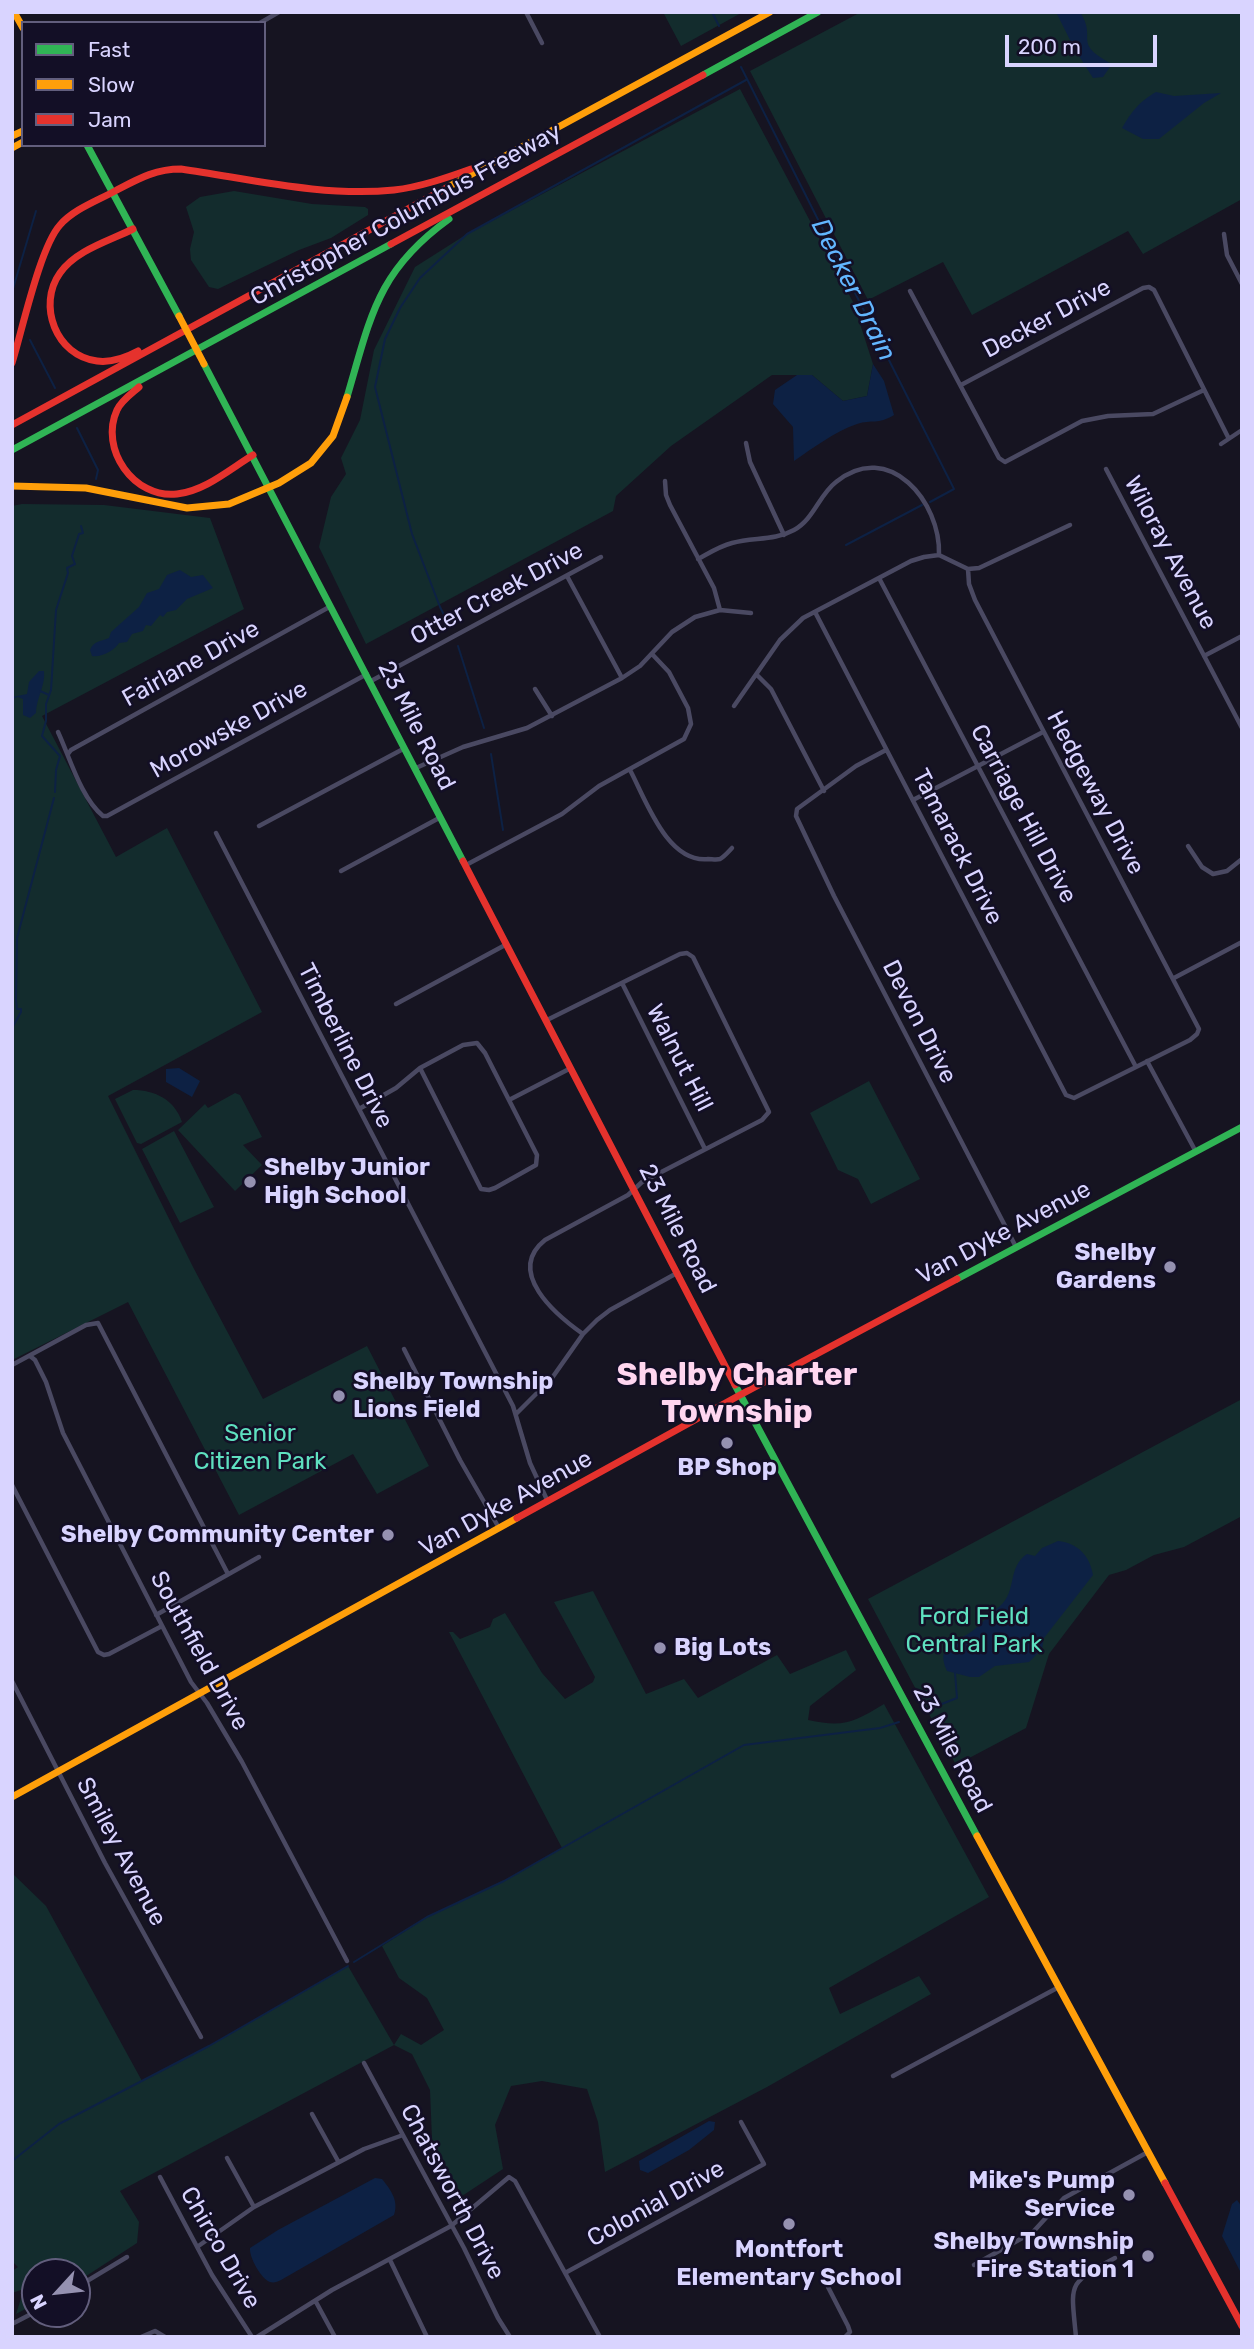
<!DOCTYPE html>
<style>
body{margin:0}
#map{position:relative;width:1254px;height:2349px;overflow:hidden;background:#161421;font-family:Rubik,sans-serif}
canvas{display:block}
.frame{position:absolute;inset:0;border:14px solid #d9d4ff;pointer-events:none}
.legend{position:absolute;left:21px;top:21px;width:245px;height:126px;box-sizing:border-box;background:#130f26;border:2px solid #625e7d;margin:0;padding:9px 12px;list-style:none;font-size:21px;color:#d9d4ff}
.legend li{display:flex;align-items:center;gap:14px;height:35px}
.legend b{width:35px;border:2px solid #625e7d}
.north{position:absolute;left:21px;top:2258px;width:70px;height:70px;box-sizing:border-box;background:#130f26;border:2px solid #625e7d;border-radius:50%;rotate:243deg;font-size:19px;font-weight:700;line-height:28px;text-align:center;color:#d9d4ff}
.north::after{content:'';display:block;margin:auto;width:24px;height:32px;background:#9591b1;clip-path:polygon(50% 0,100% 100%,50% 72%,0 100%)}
.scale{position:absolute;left:1005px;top:35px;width:152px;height:32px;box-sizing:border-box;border:4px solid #d9d4ff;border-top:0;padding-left:9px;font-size:21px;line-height:24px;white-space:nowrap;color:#d9d4ff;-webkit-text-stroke:5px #130f26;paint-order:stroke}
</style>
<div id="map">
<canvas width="1254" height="2349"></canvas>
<div class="frame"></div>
<ul class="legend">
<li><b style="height:9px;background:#30b455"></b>Fast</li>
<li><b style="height:9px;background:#ff9f0a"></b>Slow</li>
<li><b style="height:9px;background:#e5322d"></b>Jam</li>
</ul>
<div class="north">N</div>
<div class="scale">200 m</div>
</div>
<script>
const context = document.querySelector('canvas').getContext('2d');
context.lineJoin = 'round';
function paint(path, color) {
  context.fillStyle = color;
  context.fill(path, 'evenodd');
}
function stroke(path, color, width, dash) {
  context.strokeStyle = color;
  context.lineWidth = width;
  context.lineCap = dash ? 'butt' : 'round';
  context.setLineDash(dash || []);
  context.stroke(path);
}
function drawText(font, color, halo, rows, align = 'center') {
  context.font = font + ' Rubik,sans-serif';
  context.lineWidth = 5;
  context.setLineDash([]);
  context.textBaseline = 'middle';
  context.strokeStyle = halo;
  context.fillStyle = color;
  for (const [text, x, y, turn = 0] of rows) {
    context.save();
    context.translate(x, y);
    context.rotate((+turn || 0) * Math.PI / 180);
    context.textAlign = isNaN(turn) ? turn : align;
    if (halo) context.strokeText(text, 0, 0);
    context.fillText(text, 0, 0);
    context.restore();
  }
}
const green = new Path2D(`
 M663,12H743L681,46Z
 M861,12H1242V199L1143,254L1128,231L972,315L943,262L868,300L750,71Z
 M740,89L853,302L873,364L867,396L843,401L812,375H772L671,446L616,496L613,511L366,644L319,547L331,497L346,474L341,458L360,420L374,350L415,267L467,234Z
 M234,191L312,204L365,207L368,209V215L331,238L299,250L218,289L209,287L191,260L190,249L194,232L186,207L200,197Z
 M22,504L104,505L210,518L244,609L42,716L116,857L167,828L262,1012L108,1096L193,1267L263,1399L367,1346L429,1466L377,1494L353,1454L239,1515L128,1302L12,1360V506Z
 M869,1081L920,1179L871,1204L858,1179L838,1170L810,1113Z
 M133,1090C155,1090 175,1100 182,1122L141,1144L137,1143L115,1099Z
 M235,1093L240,1095L262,1137L243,1145L262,1165L235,1191L178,1130L205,1104L208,1108Z
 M174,1131L214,1207L180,1223L142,1149Z
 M1242,1399V1516L1184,1547L1154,1555L1126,1570L1109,1575L1049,1654L1026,1728L956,1765L868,1599Z
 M593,1591L646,1694L684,1679L698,1698L777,1655L790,1674L846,1650L856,1670L810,1706L808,1720C844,1728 854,1722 884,1704L989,1897L829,1988L840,2014L919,1976L931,1994L767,2087L605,2172L598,2122L587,2089L542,2081L511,2086L495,2125L503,2169L462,2196L432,2139L430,2090L412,2054L394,2045L120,2191L139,2222L137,2243L77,2282V2272H35V2304L16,2314L24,2289L12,2293V2271L18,2267L12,2261V1873L46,1906L142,2081L209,2046L348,1966L394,2045L401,2034L421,2045L444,2030L427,1998L399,1978L382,1946L427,1917L504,1881L562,1848L449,1632H453L460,1639L490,1627L493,1619L505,1613L542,1673L565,1699L593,1682L595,1677L554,1602Z`);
const water = new Path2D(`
 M1056,12H1080C1098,40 1071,42 1112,64L1103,77L1093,78L1074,48Z
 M1156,92L1174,96L1221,93L1204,103L1159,139H1143L1122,128C1132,111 1139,102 1156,92Z
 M873,364L884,381L894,415C878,425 872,419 857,424C834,432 813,448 794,461L793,427L773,404L775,390L797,375H812L843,401L867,396Z
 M180,570L191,577L203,575L213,588L187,599L176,610L167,612L163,617L160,615L151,626L146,625L143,631L132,634L127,642L119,643C115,650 101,658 92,656L90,650C93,641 102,641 109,638L111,632L139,607L147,593L159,589L167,575Z
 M39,671H44C46,684 36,699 36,713L30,718L23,715V699L18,697L12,699V697L27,694L29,682Z
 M179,1068L200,1081L192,1097L166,1082V1069Z
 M1058,1541C1078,1543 1090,1556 1093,1575L1044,1638L1042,1649L1029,1662L995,1666L979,1677H970L947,1671C934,1643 959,1643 976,1628C984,1621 992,1613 1000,1606C1017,1592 1007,1567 1027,1554L1035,1556L1042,1548Z
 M709,2121L715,2122L714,2130L689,2150L648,2173L640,2170L639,2161Z
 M375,2178L382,2179C391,2190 399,2201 394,2215L281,2280C277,2282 274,2283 270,2282C261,2279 249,2257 250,2248L278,2230Z
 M1237,2200L1242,2207V2275L1222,2236L1232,2204Z`);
const stream = new Path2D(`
 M712,12L719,26
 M741,67L954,489L930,502
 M12,292L36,211
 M30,340L55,388
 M77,428L98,470L96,479
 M846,545L922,505
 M449,625L440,607L412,534L375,387L385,339L400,308L420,278L467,234L746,80
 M458,646L484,728
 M40,691L49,695
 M491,754L503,830
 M55,792L56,770L60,756L42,736L46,721V704L51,690L56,610L68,573L67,568L75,564L72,556L79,534L83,533L81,526
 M12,1028L21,1012V1009H17L16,1000L17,938L54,798
 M929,1709L957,1698L955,1673
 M354,1962L427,1917L504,1881L744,1745L880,1728L899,1722
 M12,2161L59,2124L209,2046L348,1966`);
const street = new Path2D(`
 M526,12L542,43
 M260,23L279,12
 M1224,234L1227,255L1242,284
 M910,291L999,458L1005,462L1082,421L1108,416L1153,414L1204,390
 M961,385L1143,288L1149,287L1154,290L1228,437
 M746,443L750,462L784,535
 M1221,444L1242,430
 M1106,469L1242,728
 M665,481L666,495L670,505L714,588L720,610
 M698,559C709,553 720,546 732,543C754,537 774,541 794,530C814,519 819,495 836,482C889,439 941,502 939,555
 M567,576L622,678
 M879,578L1136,1067
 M815,612L1066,1095L1074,1098L1190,1040L1197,1034L1199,1029L975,600L969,584L968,569
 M1204,656L1242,636
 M757,675L771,689L824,791
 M371,681L601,557
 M535,689L552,716
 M734,706L780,640L803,618L911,561L924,557L939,555L968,569L979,568L1070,525
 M58,732C70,758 81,798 103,816H107L367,674
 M886,750L856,766L797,809L796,816L834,896L1016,1247
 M68,754L71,750L331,606
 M416,768L463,747L527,728L622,678L640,666L672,632L695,617L720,610L751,613
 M630,770C646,800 667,863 708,859C712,859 716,860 720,859C724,857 729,851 732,848
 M913,800L1043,732
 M259,826L405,748
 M216,833L513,1406L530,1463L548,1502
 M1188,846L1202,867L1213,874L1227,871L1242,859
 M466,865L562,814L599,786L684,739L691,724L688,708L669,672L652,654
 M341,871L441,817
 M1174,978L1242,942
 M622,983L705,1149
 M396,1004L507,944
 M547,1020L680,954L687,953L693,957L769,1112L762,1120L642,1182L628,1195L545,1240C505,1272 556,1315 583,1334
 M1147,1061L1196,1152
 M509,1100L571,1068
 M359,1109L396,1088L420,1068L463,1045L477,1043L485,1053L537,1155L536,1165L495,1188L489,1190L481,1189L420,1068
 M404,1349L460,1460L499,1528
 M30,1356L35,1360L46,1382L63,1433L191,1682L207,1703L242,1762L347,1961
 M12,1365L86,1325L98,1323L228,1574
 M516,1414L552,1378L583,1334L597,1320L610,1310L677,1273
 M12,1485L98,1652L104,1655L109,1654L162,1626
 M156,1615L259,1557
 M12,1681L105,1863L201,2037
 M364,2063L464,2248L498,2318L510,2337
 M893,2076L1059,1987
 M312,2114L338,2161
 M227,2158L254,2207
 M160,2177L212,2275L252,2337
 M197,2247L254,2207L364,2149L403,2135
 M390,2260L427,2337
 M974,2265L1033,2232L1064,2198L1148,2152
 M565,2273L764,2164L741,2122
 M77,2287L127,2257
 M828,2287L848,2326L850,2332L845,2337
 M316,2302L335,2337
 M12,2324L35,2312
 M141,2337L155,2331L165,2337
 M257,2337L332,2290L451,2226L509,2177L515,2181L600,2337
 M1076,2337C1071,2283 1066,2284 1115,2258`);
const fast = new Path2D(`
 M703,75L818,12
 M87,145L179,316
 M204,364L463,861
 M347,397C371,316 377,271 449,219
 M12,450L391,244
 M957,1279L1242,1127
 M735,1385L977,1836`);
const slow = new Path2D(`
 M14,12L23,28
 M12,136L23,131
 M12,148L23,142
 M448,187L770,12
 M12,486L86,488L187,508L229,504L279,483L311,463L333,436L347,397
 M12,1797L517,1518
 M977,1836L1165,2183`);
const jam = new Path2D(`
 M133,229C109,241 76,250 60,273C37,305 56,356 97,361C112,363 125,358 138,351
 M391,244L703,75
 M12,363C22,331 40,247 60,225C74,209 97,201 115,191C138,179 155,169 181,169C251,179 322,197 394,190C420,187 446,178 471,169
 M139,387C131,394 121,401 117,410C99,449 134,499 177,494C205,491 230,469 253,455
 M12,425L448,187
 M463,861L735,1385
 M517,1518L740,1395L957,1279
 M1165,2183L1242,2326`);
const slowBridge = new Path2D(`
 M179,316L204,364`);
const markers = [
 [250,1182,7,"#9591b1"],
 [1170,1267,7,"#9591b1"],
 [339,1396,7,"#9591b1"],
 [727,1443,7,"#9591b1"],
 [388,1535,7,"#9591b1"],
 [660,1648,7,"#9591b1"],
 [1129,2195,7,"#9591b1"],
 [789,2224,7,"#9591b1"],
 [1148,2256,7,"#9591b1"]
];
const streetNames = [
 ["Christopher Columbus Freeway",406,215,-29],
 ["Decker Drive",1047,319,-28],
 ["Wiloray Avenue",1170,553,62],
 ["Otter Creek Drive",497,594,-28],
 ["Fairlane Drive",191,664,-29],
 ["23 Mile Road",416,726,63],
 ["Morowske Drive",229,730,-29],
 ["Hedgeway Drive",1095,793,62],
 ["Carriage Hill Drive",1023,814,62],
 ["Tamarack Drive",957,847,63],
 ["Devon Drive",919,1022,63],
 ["Timberline Drive",345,1046,63],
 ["Walnut Hill",679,1058,63],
 ["23 Mile Road",677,1229,63],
 ["Van Dyke Avenue",1004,1233,-28],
 ["Van Dyke Avenue",506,1504,-29],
 ["Southfield Drive",199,1651,61],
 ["23 Mile Road",952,1749,62],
 ["Smiley Avenue",121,1852,62],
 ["Chatsworth Drive",452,2192,62],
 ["Colonial Drive",656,2204,-29],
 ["Chirco Drive",220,2248,60]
];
const poiNames = [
 ["Shelby Junior",264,1168,"left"],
 ["High School",264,1196,"left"],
 ["Shelby",1156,1253],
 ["Gardens",1156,1281],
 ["Shelby Township",353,1382,"left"],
 ["Lions Field",353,1410,"left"],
 ["BP Shop",727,1468,"center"],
 ["Shelby Community Center",374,1535],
 ["Big Lots",674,1648,"left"],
 ["Mike's Pump",1115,2181],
 ["Service",1115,2209],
 ["Shelby Township",1134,2242],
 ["Fire Station 1",1134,2270],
 ["Montfort",789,2250,"center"],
 ["Elementary School",789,2278,"center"]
];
const parkNames = [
 ["Senior",260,1434],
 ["Citizen Park",260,1462],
 ["Ford Field",974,1617],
 ["Central Park",974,1645]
];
const waterNames = [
 ["Decker Drain",853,290,63]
];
const districtNames = [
 ["Shelby Charter",737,1376],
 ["Township",737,1413]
];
paint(green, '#132c2d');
paint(water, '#0d2144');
stroke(stream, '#0d2144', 2);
stroke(street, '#4a4962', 4.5);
stroke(fast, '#30b455', 7);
stroke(slow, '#ff9f0a', 7);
stroke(jam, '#e5322d', 7);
stroke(slowBridge, '#ff9f0a', 7);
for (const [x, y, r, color] of markers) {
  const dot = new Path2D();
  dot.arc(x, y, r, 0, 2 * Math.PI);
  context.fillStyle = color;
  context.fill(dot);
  stroke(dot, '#130f26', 2.5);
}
drawText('24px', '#d9d4ff', '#130f26', streetNames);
drawText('bold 24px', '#d9d4ff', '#130f26', poiNames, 'right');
drawText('24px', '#5fe0c0', '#130f26', parkNames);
drawText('italic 26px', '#62b6ff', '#130f26', waterNames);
drawText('bold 32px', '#ffd6f0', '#130f26', districtNames);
</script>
